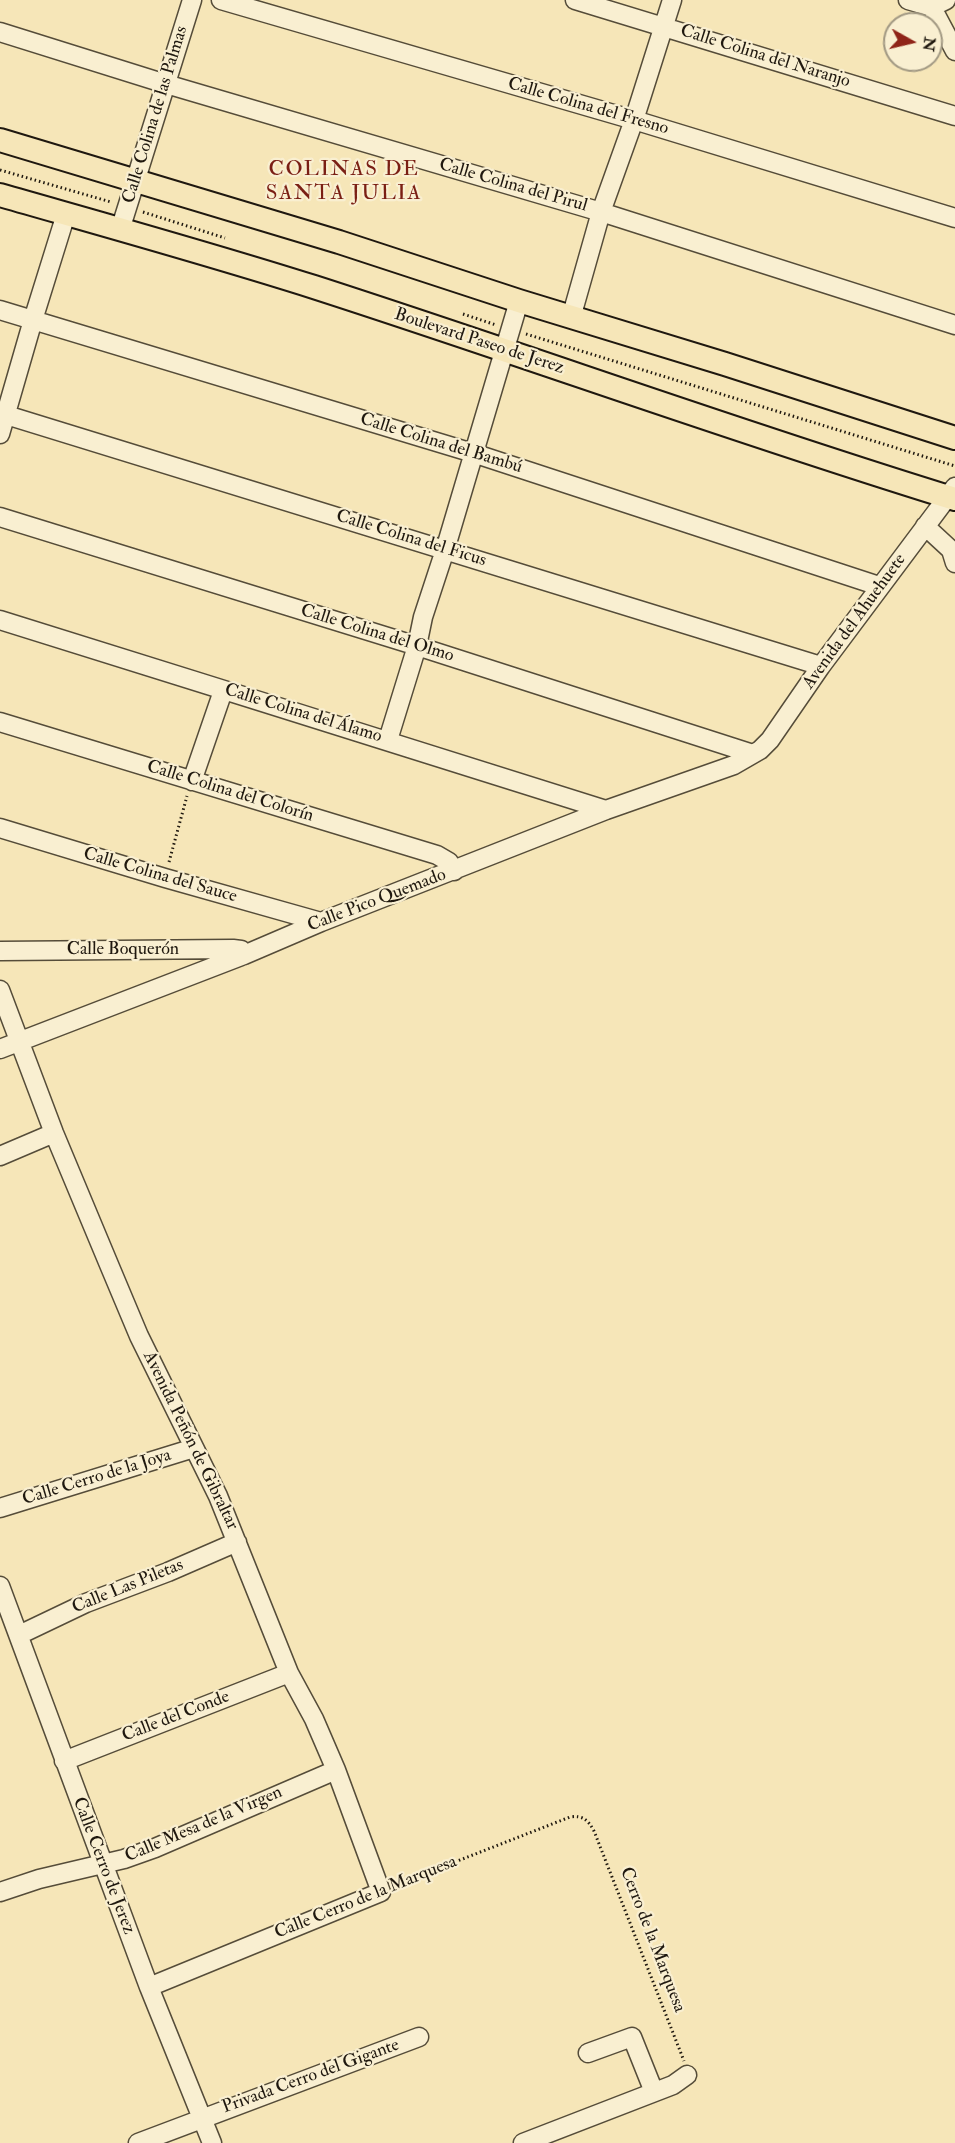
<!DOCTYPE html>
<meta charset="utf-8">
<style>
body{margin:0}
#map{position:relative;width:955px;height:2143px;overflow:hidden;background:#f6e6b8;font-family:"IM FELL Double Pica",serif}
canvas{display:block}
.north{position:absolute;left:883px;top:12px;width:60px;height:60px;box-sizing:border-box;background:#f9efd1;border:2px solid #a29983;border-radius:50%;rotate:98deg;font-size:16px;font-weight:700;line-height:24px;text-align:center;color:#1f180f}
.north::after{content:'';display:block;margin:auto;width:21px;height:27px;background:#8f2418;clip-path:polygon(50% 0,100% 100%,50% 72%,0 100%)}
</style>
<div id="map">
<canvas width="955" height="2143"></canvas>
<div class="north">N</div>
</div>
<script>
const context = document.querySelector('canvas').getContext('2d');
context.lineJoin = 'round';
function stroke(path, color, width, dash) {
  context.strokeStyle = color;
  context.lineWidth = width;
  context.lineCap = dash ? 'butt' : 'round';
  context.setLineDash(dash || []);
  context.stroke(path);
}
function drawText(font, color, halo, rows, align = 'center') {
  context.font = font + ' "IM FELL Double Pica",serif';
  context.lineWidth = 4.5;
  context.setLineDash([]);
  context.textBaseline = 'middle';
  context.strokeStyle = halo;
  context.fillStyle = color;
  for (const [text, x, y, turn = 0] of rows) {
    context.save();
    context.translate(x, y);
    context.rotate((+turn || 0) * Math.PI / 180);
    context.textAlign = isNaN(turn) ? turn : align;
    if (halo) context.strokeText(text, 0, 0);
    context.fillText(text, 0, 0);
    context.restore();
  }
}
const path = new Path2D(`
 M0,170L111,202
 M143,212L225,238
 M463,314L496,325
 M526,334L955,466
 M169,862L187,796
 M396,1885L570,1817C583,1815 588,1820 594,1831L684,2061`);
const minor = new Path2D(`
 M221,0L634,120L955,218
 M575,0L955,116
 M908,0L932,7L946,0
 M928,0L955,51
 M0,32L166,84L601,212L955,325
 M120,230L192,0
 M0,310L473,453L879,586
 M571,318L601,212L634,120L672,0
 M0,413L821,666
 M0,434L33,320L66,214
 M0,517L417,646L753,754
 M925,526L951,550L955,563
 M0,620C202,684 404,745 606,810
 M0,722L437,855L449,862L454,871
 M388,740L417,646L423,617L445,550L519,301
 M192,781L223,691
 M0,828L165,878L321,922
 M0,951L233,949L241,950L244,955
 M0,990L54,1133L110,1267L139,1336L218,1496L289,1673L314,1719L336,1770L381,1892L149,1987
 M0,1049L244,955L321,922L606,810L734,765L760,750L770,740L821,666L955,487
 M0,1156L54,1133
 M0,1508L194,1448
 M0,1586L149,1987L212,2143
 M19,1635L86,1603L168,1572L237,1542
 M64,1761L289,1673
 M0,1892L39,1879L124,1859L155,1848L336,1770
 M588,2053L632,2037L654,2092
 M138,2143L419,2037
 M523,2143L673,2085L687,2075`);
const major = new Path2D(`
 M0,140L339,242L519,301L725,364L955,438
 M0,195C105,225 210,254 314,287C528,356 740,433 955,499`);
const streetNames = [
 ["Calle Colina del Naranjo",765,57,17],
 ["Calle Colina del Fresno",588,107,16],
 ["Calle Colina de las Palmas",156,115,-73],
 ["Calle Colina del Pirul",513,186,16],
 ["Boulevard Paseo de Jerez",479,342,18],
 ["Calle Colina del Bambú",441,444,17],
 ["Calle Colina del Ficus",411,539,17],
 ["Avenida del Ahuehuete",855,622,-54],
 ["Calle Colina del Olmo",377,634,17],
 ["Calle Colina del Álamo",303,714,17],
 ["Calle Colina del Colorín",230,792,17],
 ["Calle Colina del Sauce",160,876,16],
 ["Calle Pico Quemado",377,901,-21],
 ["Calle Boquerón",123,950],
 ["Avenida Peñón de Gibraltar",190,1441,64],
 ["Calle Cerro de la Joya",97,1478,-17],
 ["Calle Las Piletas",128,1587,-22],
 ["Calle del Conde",176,1717,-21],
 ["Calle Mesa de la Virgen",204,1825,-23],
 ["Calle Cerro de Jerez",103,1866,69],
 ["Calle Cerro de la Marquesa",366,1898,-22],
 ["Cerro de la Marquesa",652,1940,69],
 ["Privada Cerro del Gigante",311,2077,-20]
];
const quarterNames = [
 ["COLINAS DE",344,170],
 ["SANTA JULIA",344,194]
];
stroke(minor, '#554c39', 21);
stroke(major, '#1f180f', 26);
stroke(path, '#1f180f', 3, [1.5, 3]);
stroke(minor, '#f9efd1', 18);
stroke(major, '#f6e6b8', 22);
drawText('18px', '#1f180f', '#f9efd1', streetNames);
context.letterSpacing = '1.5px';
drawText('21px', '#7a1f14', '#f9efd1', quarterNames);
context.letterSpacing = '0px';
</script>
